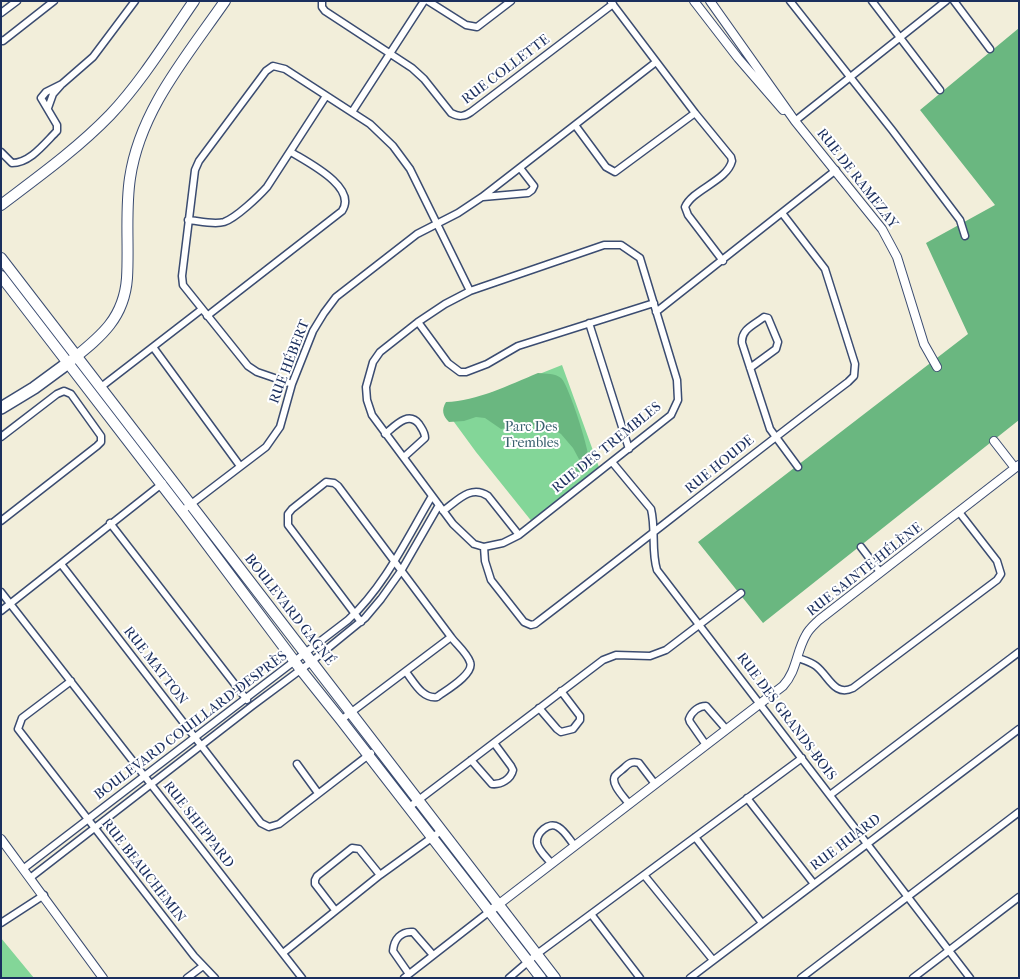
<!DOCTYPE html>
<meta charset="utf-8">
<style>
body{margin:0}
#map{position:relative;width:1020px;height:979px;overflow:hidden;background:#f2eeda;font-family:"IM FELL French Canon",serif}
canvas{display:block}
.frame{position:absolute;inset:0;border:2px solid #1b2f5e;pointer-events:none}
</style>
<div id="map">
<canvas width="1020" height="979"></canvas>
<div class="frame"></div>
</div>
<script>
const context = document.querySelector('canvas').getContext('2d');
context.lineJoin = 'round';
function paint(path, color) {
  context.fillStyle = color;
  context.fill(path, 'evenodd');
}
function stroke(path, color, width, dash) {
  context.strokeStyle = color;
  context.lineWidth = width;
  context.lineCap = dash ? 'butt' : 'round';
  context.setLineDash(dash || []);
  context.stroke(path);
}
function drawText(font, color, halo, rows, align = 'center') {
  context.font = font + ' "IM FELL French Canon",serif';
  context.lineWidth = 4;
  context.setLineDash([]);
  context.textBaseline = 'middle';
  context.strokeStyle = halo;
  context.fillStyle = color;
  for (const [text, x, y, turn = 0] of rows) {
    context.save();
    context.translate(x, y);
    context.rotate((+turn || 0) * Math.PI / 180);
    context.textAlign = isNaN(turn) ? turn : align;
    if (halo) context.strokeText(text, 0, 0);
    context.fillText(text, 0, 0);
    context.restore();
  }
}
const green = new Path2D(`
 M562,365L600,470L533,523L476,452L446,411Z
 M1,938L34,978H1Z`);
const forest = new Path2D(`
 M1019,28V420L763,623L698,542L968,334L926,243L995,205L920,110Z
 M538,373C546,374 555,373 561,378C568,383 592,456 589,465C589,467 586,469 585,471L578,472L573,471L574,467L580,461L573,448L561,434L550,427L522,424L501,429L485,418L476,417L464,421L449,422C443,416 441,410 446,402C477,401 509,385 538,373Z`);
const minor = new Path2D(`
 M322,1V7L325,11L412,68L424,79L451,113C459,117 464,117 471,112L613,4
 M428,1L466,25L477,27L511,1
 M790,1L892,130L960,220L965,236
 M872,1L940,90
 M954,1L990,49
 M611,2L695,113L731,157L732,161C727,181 693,189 685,207L688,215L723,261
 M1,13L17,1
 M1,40L3,41L54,1
 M48,108L53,94L61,85
 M352,112L424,1
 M795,121L946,1
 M575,125L606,167L615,172L695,113
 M1,152L12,163C30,163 44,144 57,131V125L41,98L46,92L62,84L93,57L135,1
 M483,197L528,193L532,190L534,186L520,168
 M188,220C199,221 214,225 224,222C236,218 259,196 267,187L326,96
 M604,245H621L640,258L677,380L678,400L671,415L519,535L503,543L484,547L474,544L453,524L372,415L367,400L366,387L373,362L380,352L418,322L445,304L470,291Z
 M656,312L836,170
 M207,316L342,211C358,187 307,162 291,152
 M418,322L448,363L460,372H466L487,364L518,346L654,303
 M589,323L629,449
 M153,347L240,466
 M750,368L776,349L778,342L768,318L764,317C754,325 741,329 742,343L770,429L798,467
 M292,384L257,372L248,366L183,285L182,276L195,170L199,161L266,71L273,66L285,69L370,124L393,146L410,169L470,291
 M101,387L202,309
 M385,434C394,427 408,410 419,424C422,429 425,432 425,438L404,457
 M1,437L57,394L64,391L71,394L101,436V442L97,446L1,521
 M612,462L651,509C656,529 651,551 657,570L970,978
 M182,511L266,447L280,427L292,384L313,331L324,313L336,297L417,234L458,213L482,197L656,62
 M443,511C457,501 471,484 488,496L519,535
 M110,523L247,700
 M484,547L485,561L491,580L524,622L531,625L535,624C640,544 743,461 848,382L854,376L855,364L825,269L782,213
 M861,547L880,572
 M61,564L261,823L269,827L279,824L371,753
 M1,592L302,978
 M1,611L163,483
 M798,658C804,660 811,662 816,666C829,676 834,697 853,688L997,580L1001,574L997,561L959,512
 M406,672C414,682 422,699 437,697C445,691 475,674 470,662C467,653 456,644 451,637
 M71,681L22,718L18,729L194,956L215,978
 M539,708L557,729L561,732L573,729L580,720V716L561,691
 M341,720L451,637L338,486L334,483L326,482L292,509L288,514V525L361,622
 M706,745L690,722L689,719C692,711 699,706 706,706L726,729
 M471,760L492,784C501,785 511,779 513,770L511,766L494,743
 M297,764L318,793
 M830,795L1019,652
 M747,798L814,884
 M629,804C625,798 610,784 615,776C617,773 622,770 624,768C629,763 632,761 639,763L655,784
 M408,808L603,660L616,655L650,656L666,650L741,593
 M695,837L762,923
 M551,863C547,858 538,850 537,843C536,833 549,821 558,827C565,831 569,839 574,845
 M23,869L348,620C385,586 407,538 432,496
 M644,875L713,960
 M30,878L252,706L311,662L365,618L381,599L401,571L439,505
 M335,910L315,884V880L317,876L352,848L359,849L380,875
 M591,914L640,978
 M1,923L44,895
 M283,953L380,875L441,831
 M409,974L393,951C394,939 401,931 413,932L433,955
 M187,978L203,966
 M404,978L490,911
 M509,978L537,954L802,758
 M690,978L1019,729
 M801,978L1019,812
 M913,978L1019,897`);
const tertiary = new Path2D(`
 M694,1L738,58L783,110
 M710,1L795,121L882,229L897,257L924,344L937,367
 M994,441L1015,468
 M1,839L103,978
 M490,911L783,686C797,671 796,652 806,635C809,629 814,625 819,620L1019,465`);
const primary = new Path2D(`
 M1,258L555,978
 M1,276L185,515L301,670L341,720L541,978`);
const trunk = new Path2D(`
 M1,205C38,177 77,149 110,115C142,81 167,40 194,1
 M68,363C99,338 124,320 127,278C129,245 125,211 130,178C140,110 187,56 225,1`);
const motorway = new Path2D(`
 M1,408L34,388L68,363`);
const streetNames = [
 ["RUE COLLETTE",506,70,-37],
 ["RUE DE RAMEZAY",857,179,52],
 ["RUE HÉBERT",290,362,-69],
 ["RUE DES TREMBLES",607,448,-39],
 ["RUE HOUDE",720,465,-39],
 ["RUE SAINTE-HÉLÈNE",865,570,-38],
 ["BOULEVARD GAGNÉ",289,610,52],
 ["RUE MATTON",155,666,52],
 ["RUE DES GRANDS-BOIS",786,717,53],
 ["BOULEVARD COUILLARD-DESPRÈS",191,726,-37],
 ["RUE SHEPPARD",198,825,52],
 ["RUE HUARD",846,843,-37],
 ["RUE BEAUCHEMIN",143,871,52]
];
const parkNames = [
 ["Parc Des",531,428],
 ["Trembles",531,444]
];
paint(green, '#83d698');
paint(forest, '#6ab780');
stroke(minor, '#3b4c71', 9);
stroke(tertiary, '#3b4c71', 10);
stroke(primary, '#3b4c71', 12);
stroke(trunk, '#3b4c71', 12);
stroke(motorway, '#3b4c71', 14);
stroke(minor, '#fff', 6);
stroke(tertiary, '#fff', 8);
stroke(primary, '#fff', 10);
stroke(trunk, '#fff', 10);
stroke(motorway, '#fff', 11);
drawText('14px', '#1b2f5e', '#fff', streetNames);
drawText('14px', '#3a616f', '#fff', parkNames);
</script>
